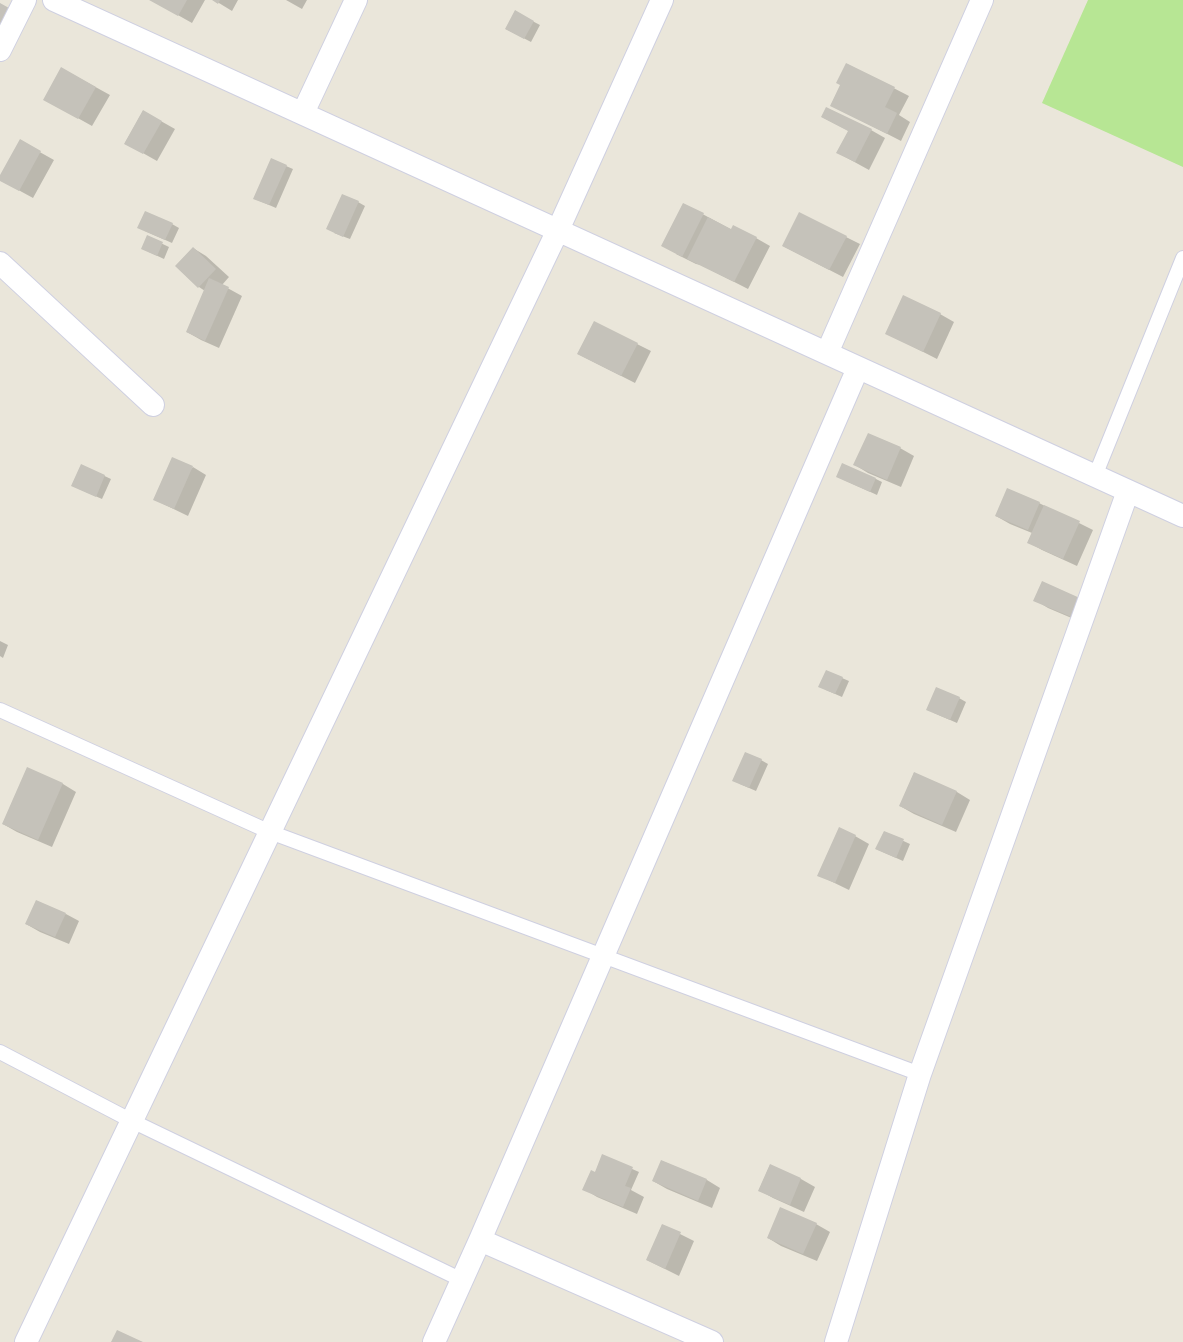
<!DOCTYPE html>
<style>
body{margin:0}
canvas{display:block;background:#eae6da}
</style>
<canvas width="1183" height="1342"></canvas>
<script>
const context = document.querySelector('canvas').getContext('2d');
context.lineJoin = 'round';
function paint(path, color) {
  context.fillStyle = color;
  context.fill(path, 'evenodd');
}
function stroke(path, color, width, dash) {
  context.strokeStyle = color;
  context.lineWidth = width;
  context.lineCap = dash ? 'butt' : 'round';
  context.setLineDash(dash || []);
  context.stroke(path);
}
const pitch = new Path2D(`
 M1088,0H1183V167L1042,103Z`);
const shadow = new Path2D(`
 M151,0H205L192,23Z
 M214,0H238L232,11Z
 M286,0H307L302,9Z
 M515,12L540,25L531,42L506,29Z
 M847,64L909,96L899,115L910,122L901,141L831,105L841,85Z
 M61,68L110,95L92,126L58,107Z
 M143,111L175,129L157,161L125,143Z
 M822,117L871,130L885,138L869,170L838,153L849,131Z
 M20,141L54,160L33,198L0,180V177Z
 M286,166L293,169L276,208L255,199Z
 M358,202L365,206L350,239L334,233Z
 M684,204L732,230L756,238L770,246L748,289L701,265L696,264L676,254Z
 M172,224L179,228L172,243L145,231Z
 M148,237L169,247L164,259L149,252Z
 M846,237L860,244L843,277L783,246Z
 M193,248L206,256L229,277L222,285L242,296L219,348L201,340L187,332L205,291L199,287Z
 M940,314L954,322L937,359L886,333Z
 M637,344L651,351L635,383L578,354Z
 M900,448L914,456L901,487L868,473L855,465Z
 M81,465L111,479L102,499L79,489Z
 M193,467L206,475L188,516L155,500Z
 M876,479L882,482L877,495L844,480Z
 M1039,503L1093,530L1077,566L1042,550L1028,542L1032,533L1010,524L996,516Z
 M1035,600H1082L1088,625L1048,608Z
 M0,641L8,645L3,658L0,656Z
 M842,678L849,681L842,697L826,690Z
 M959,698L966,702L957,723L934,713Z
 M761,760L768,764L756,791L740,784Z
 M27,769L63,784L76,792L52,847L17,832L3,824Z
 M914,773L957,792L970,800L956,832L914,814L900,806Z
 M884,832L910,844L903,861L876,849Z
 M855,836L869,844L849,890L818,875Z
 M66,914L79,921L69,944L40,932L26,924Z
 M603,1156L639,1172L631,1190L644,1197L637,1214L597,1197L584,1189L595,1173Z
 M662,1161L707,1180L720,1188L712,1208L667,1189L653,1181Z
 M770,1165L801,1179L815,1187L804,1212L773,1198L759,1190Z
 M816,1224L830,1232L817,1261L781,1246L768,1238Z
 M662,1225L694,1241L679,1276L647,1260Z`);
const building = new Path2D(`
 M149,0H187L178,16Z
 M212,0H220L218,4Z
 M0,3L9,8L0,25Z
 M515,10L534,21L524,39L505,29Z
 M846,63L895,87L885,107L897,113L887,134L830,106L840,85L836,83Z
 M61,67L96,87L78,119L43,100Z
 M826,107L872,129L855,162L836,153L848,131L821,117Z
 M143,110L162,121L143,154L124,144Z
 M20,139L41,151L19,191L0,181V175Z
 M271,158L287,165L269,205L253,199Z
 M342,194L359,201L343,237L326,229Z
 M683,203L704,213L682,257L661,246Z
 M145,211L173,223L165,240L137,228Z
 M799,212L847,236L829,270L782,246Z
 M708,217L731,229L733,225L757,237L734,282L687,259Z
 M147,235L163,242L157,256L141,249Z
 M193,247L216,269L198,288L175,266Z
 M209,278L229,287L205,341L186,332Z
 M903,295L941,313L923,352L885,334Z
 M594,321L638,343L621,376L577,354Z
 M868,433L901,447L887,480L853,465Z
 M172,457L193,466L174,509L153,500Z
 M842,463L876,478L870,492L836,477Z
 M81,464L105,475L96,497L71,486Z
 M1007,488L1040,502L1028,530L995,516Z
 M1044,505L1080,521L1063,559L1027,543Z
 M1042,581L1082,599L1074,618L1033,601Z
 M826,670L843,677L835,694L818,687Z
 M936,687L960,697L950,720L926,710Z
 M745,752L762,759L749,788L732,781Z
 M27,767L63,783L38,840L2,824Z
 M914,772L957,791L942,825L899,806Z
 M839,827L856,835L835,883L817,876Z
 M884,831L904,839L896,858L875,849Z
 M36,900L66,913L55,937L25,924Z
 M602,1154L633,1167L625,1186L631,1188L623,1207L582,1190L591,1170L595,1172Z
 M661,1160L707,1179L698,1201L652,1181Z
 M770,1164L801,1178L790,1205L758,1191Z
 M780,1207L817,1223L803,1254L767,1238Z
 M662,1224L681,1232L665,1269L646,1260Z
 M117,1330L143,1342H111Z`);
const lane = new Path2D(`
 M1095,476L1183,258
 M0,710L270,832L920,1074
 M0,1052L132,1121L462,1280`);
const street = new Path2D(`
 M54,0L1183,516
 M0,50L25,0
 M303,113L356,0
 M0,263L153,405
 M827,353L982,0
 M480,1240L712,1342
 M26,1342L558,230L662,0
 M434,1342L480,1240L858,368
 M836,1342L920,1074L1128,491`);
paint(pitch, '#b7e694');
paint(shadow, '#0003');
paint(building, '#c5c2ba');
stroke(lane, '#cfd0e1', 16);
stroke(street, '#cfd0e1', 24);
stroke(lane, '#fff', 14);
stroke(street, '#fff', 22);
</script>
